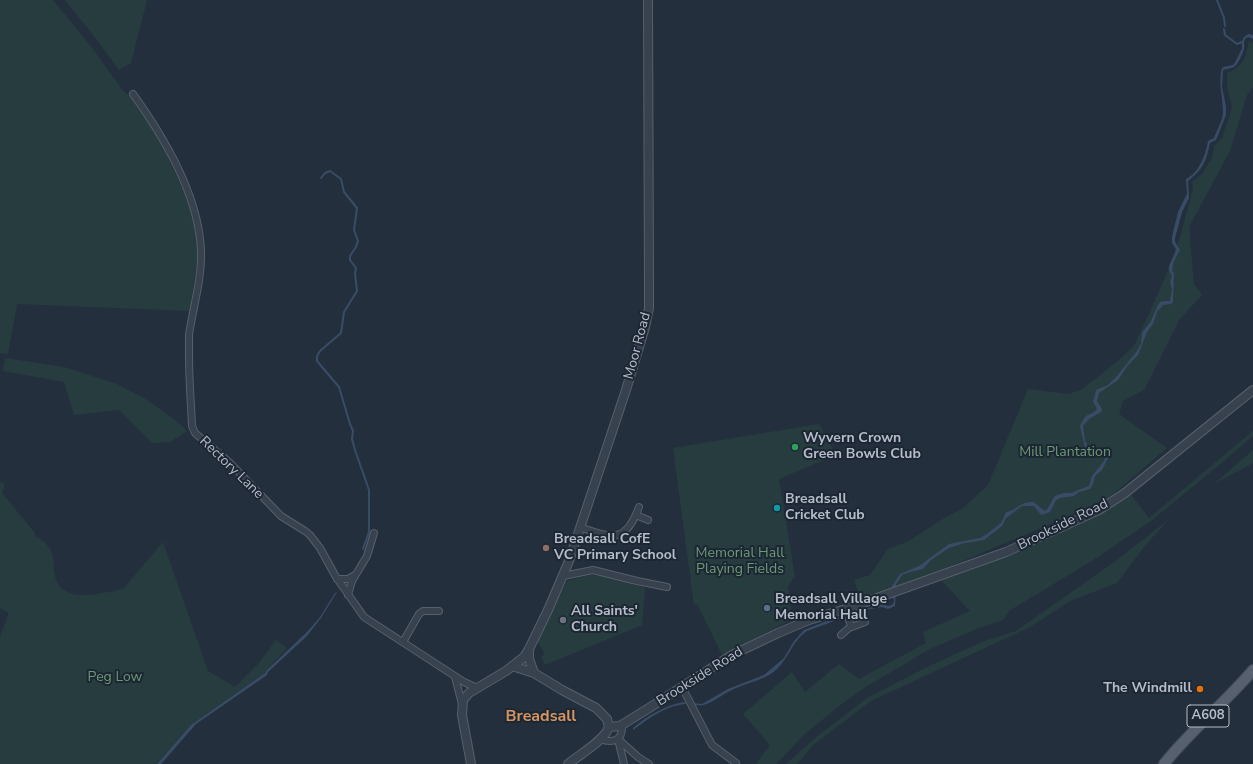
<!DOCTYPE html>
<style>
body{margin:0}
canvas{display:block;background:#242f3e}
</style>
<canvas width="1253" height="764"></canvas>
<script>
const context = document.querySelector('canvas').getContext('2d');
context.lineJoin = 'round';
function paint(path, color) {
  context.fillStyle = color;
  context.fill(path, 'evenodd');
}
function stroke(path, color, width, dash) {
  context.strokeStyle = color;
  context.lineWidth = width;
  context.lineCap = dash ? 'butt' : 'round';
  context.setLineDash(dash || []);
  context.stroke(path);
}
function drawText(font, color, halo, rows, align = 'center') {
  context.font = font + ' "Nunito Sans",sans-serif';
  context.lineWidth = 4;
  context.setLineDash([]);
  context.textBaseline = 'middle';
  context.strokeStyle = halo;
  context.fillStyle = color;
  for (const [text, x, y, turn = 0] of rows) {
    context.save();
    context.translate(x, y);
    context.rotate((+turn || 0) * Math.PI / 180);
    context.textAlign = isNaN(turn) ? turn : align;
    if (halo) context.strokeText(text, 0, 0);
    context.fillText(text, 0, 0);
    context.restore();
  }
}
const green = new Path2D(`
 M0,0H53L93,49L123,91L131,97L147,120L159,139L184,192L200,238L190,311L17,304L8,354L0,353Z
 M65,0H147L131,63L119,70L97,40Z
 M1249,41L1253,43V87L1247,95L1230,151L1189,227L1194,284L1202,295L1179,320L1144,390L1123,401L1119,414L1167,448L1110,497L1081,511L937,572L861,600L854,580L870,575L888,549L907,542L946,517L962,509L988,485L1028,389L1068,394L1081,390L1119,360L1134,346L1147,318L1167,273L1180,237L1193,190L1192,182L1202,174L1212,158L1214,146L1222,138L1232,108L1227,85V73C1244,66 1245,59 1249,41Z
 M5,358L64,367L117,384L147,400L175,420L187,431L170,442L152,443L119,410L74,415L64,382L3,371Z
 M819,424L836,455L779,479L795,576L788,587L791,610L794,618L722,655L697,604L694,605L673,448Z
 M1253,431V436L1224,461L1151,521L1095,559L1009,611L1003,620L979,628L930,649L864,688L839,706L805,734L776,764H756L770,745L743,714L792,672L805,692L839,664L859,679L926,643L923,632L970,611L940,579L1008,556L1101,514L1131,495L1149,518Z
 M1253,450V463L1214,484Z
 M0,482L5,484L2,493L35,533V536C42,539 49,545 52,553C54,559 53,565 54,571C57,595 77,597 97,594C106,592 116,592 124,588L163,542L208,671L235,687L258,664L276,640L287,648L264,673L191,725L156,764H0V636L9,613L0,608Z
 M1168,520L1144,547L1117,583L1070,601L1030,627L871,701L813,745L797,764H786L819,735L867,698L925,668L982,642L1016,631L1117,560Z
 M590,575L604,576L645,588L642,625L545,665L541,657L545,654L537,641L567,581Z`);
const water = new Path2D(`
 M1249,34L1253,35V39L1248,37L1245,39C1243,43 1245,44 1244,48C1244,51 1238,64 1235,66C1232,69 1227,68 1223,70L1222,87L1226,107V115L1216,140L1210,143C1206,162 1203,169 1188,181L1189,198L1182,212L1175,238V242L1180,250L1174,261L1172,271L1174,273L1173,302L1171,304L1163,305L1157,312L1153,324L1147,332L1138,355L1128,365L1118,380L1099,393L1097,401L1102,409L1101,412L1089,419L1083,426L1085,441L1089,447L1105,450L1109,456L1102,470L1095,476L1093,484L1090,489L1079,492L1074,496L1060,498L1056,500L1050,512L1041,515L1034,506H1022L1006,518L1002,526L984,540L965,543L949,548L931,560L923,569L910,572L902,575L896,584L895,606L888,609L882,607L864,610L807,631C794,639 789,656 779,667C766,681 746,682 730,691C721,695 713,703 703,705C700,706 697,705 694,705L693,703L702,704L728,689L764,675L784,658L794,641L804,630L824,622L882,604L888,606L892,605L894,602L892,586L900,574L919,566L949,544L980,538L987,534L1001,523L1006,512C1017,511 1019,501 1034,502L1042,509L1045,511L1048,508L1054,497L1057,495L1064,493H1072L1078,490L1089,486L1092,476L1104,461L1105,456L1102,452L1088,451L1085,448L1080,426C1081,423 1083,420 1085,417C1089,413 1095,414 1097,408L1093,402L1096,390L1108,385L1117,376L1137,351L1141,344L1142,333L1151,321L1158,305L1160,302L1165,301H1170L1172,290L1170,282L1172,276L1169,270V266L1175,253L1176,249L1172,243V237L1178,212L1187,194L1186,179C1199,173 1206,154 1208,141L1214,138C1217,130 1223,120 1223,112C1223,96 1218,83 1222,68C1225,66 1230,66 1233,65C1236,63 1239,53 1242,49C1242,42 1241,37 1249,34Z
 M337,592L321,618L307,636L268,672L267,675L196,724L161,764H157L191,725L265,673L267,670L308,631L320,617L335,593Z
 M684,702L687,704C666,705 650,718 633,730V728C647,716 665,705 684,702Z`);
const stream = new Path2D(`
 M1217,0L1224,18L1225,26
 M1224,29L1225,35L1237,44L1242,42
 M321,178L325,173L330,171L341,179L344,192L357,208L354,230L358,241L356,247L350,256V260L356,268L355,274L357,291L344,312L341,333L320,351L317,356V361L339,387L350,424L353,431L352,439L355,450L369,490V532L363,549
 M857,612L866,609`);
const minor = new Path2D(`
 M133,94C164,137 199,196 201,251C202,279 193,307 189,335C189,342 189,349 189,356C189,379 191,403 192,426L195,433L229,462L281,516L305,531L310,535L320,548L336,577L364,617L464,682L477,688
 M636,515L648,520
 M580,527C612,539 626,543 639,507
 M563,576L593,570L637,581L667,587
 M337,579H348L355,575
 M348,595L352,581L367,556L374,533
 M845,609L851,626
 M841,635L849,628L865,622
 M403,642L419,614L423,611H439
 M455,677L462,704
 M682,687L712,745L736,763
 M600,739C614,744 623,740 622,724
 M618,739L638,757L649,764
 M618,739L624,764`);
const tertiary = new Path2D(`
 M529,649V659L534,673
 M512,666L534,673L562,690L596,708L607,719L609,727
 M609,727L620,726L649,708L732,655L778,633L809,620L849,608L1006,552L1099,510L1125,493L1253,390
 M471,764L462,715L463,700L469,693L506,671L524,657L529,649L548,610L569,561L626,390L645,327L649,308V287L648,0
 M568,764C579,755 605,740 609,727`);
const primary = new Path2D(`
 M1164,764C1191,730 1225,703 1253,670`);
const markers = [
 [795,447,4,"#2e9e5b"],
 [777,508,4,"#0f9aa8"],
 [546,548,4,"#8d6e63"],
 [767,608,4,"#5c6f8a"],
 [563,620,4,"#6b7280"],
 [1200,689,4,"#e8710a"]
];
const shields = [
 [1208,716,42]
];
const shieldNames = [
 ["A608",1208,716]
];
const streetNames = [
 ["Moor Road",638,346,-75],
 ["Rectory Lane",231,468,44],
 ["Brookside Road",1063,525,-26],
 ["Brookside Road",700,677,-32]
];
const poiNames = [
 ["Wyvern Crown",803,439],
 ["Green Bowls Club",803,455],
 ["Breadsall",785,500],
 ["Cricket Club",785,516],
 ["Breadsall CofE",554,540],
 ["VC Primary School",554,556],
 ["Breadsall Village",775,600],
 ["Memorial Hall",775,616],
 ["All Saints'",571,612],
 ["Church",571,628],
 ["The Windmill",1192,689,"right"]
];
const parkNames = [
 ["Mill Plantation",1065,453],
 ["Memorial Hall",740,554],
 ["Playing Fields",740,570],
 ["Peg Low",115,678]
];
const quarterNames = [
 ["Breadsall",541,717]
];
paint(green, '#263c3f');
paint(water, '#394c67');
stroke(stream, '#394c67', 2);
stroke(minor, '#565f6c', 8);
stroke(tertiary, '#565f6c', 10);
stroke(primary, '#414a57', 12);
stroke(minor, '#38414e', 6);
stroke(tertiary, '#38414e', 8);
stroke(primary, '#56606e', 10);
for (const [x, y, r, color] of markers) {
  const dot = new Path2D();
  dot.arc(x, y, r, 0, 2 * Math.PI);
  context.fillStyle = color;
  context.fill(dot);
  stroke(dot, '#1d2633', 1.5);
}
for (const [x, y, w] of shields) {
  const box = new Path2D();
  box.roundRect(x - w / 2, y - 11, w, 22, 3);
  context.fillStyle = '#1d2633';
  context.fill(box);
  stroke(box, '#b4bcc9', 1);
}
drawText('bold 13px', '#b4bcc9', null, shieldNames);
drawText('14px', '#b4bcc9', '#1d2633', streetNames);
drawText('bold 14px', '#b4bcc9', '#1d2633', poiNames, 'left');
drawText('14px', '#6b9a76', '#1d2633', parkNames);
drawText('bold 16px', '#d59563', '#1d2633', quarterNames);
</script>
